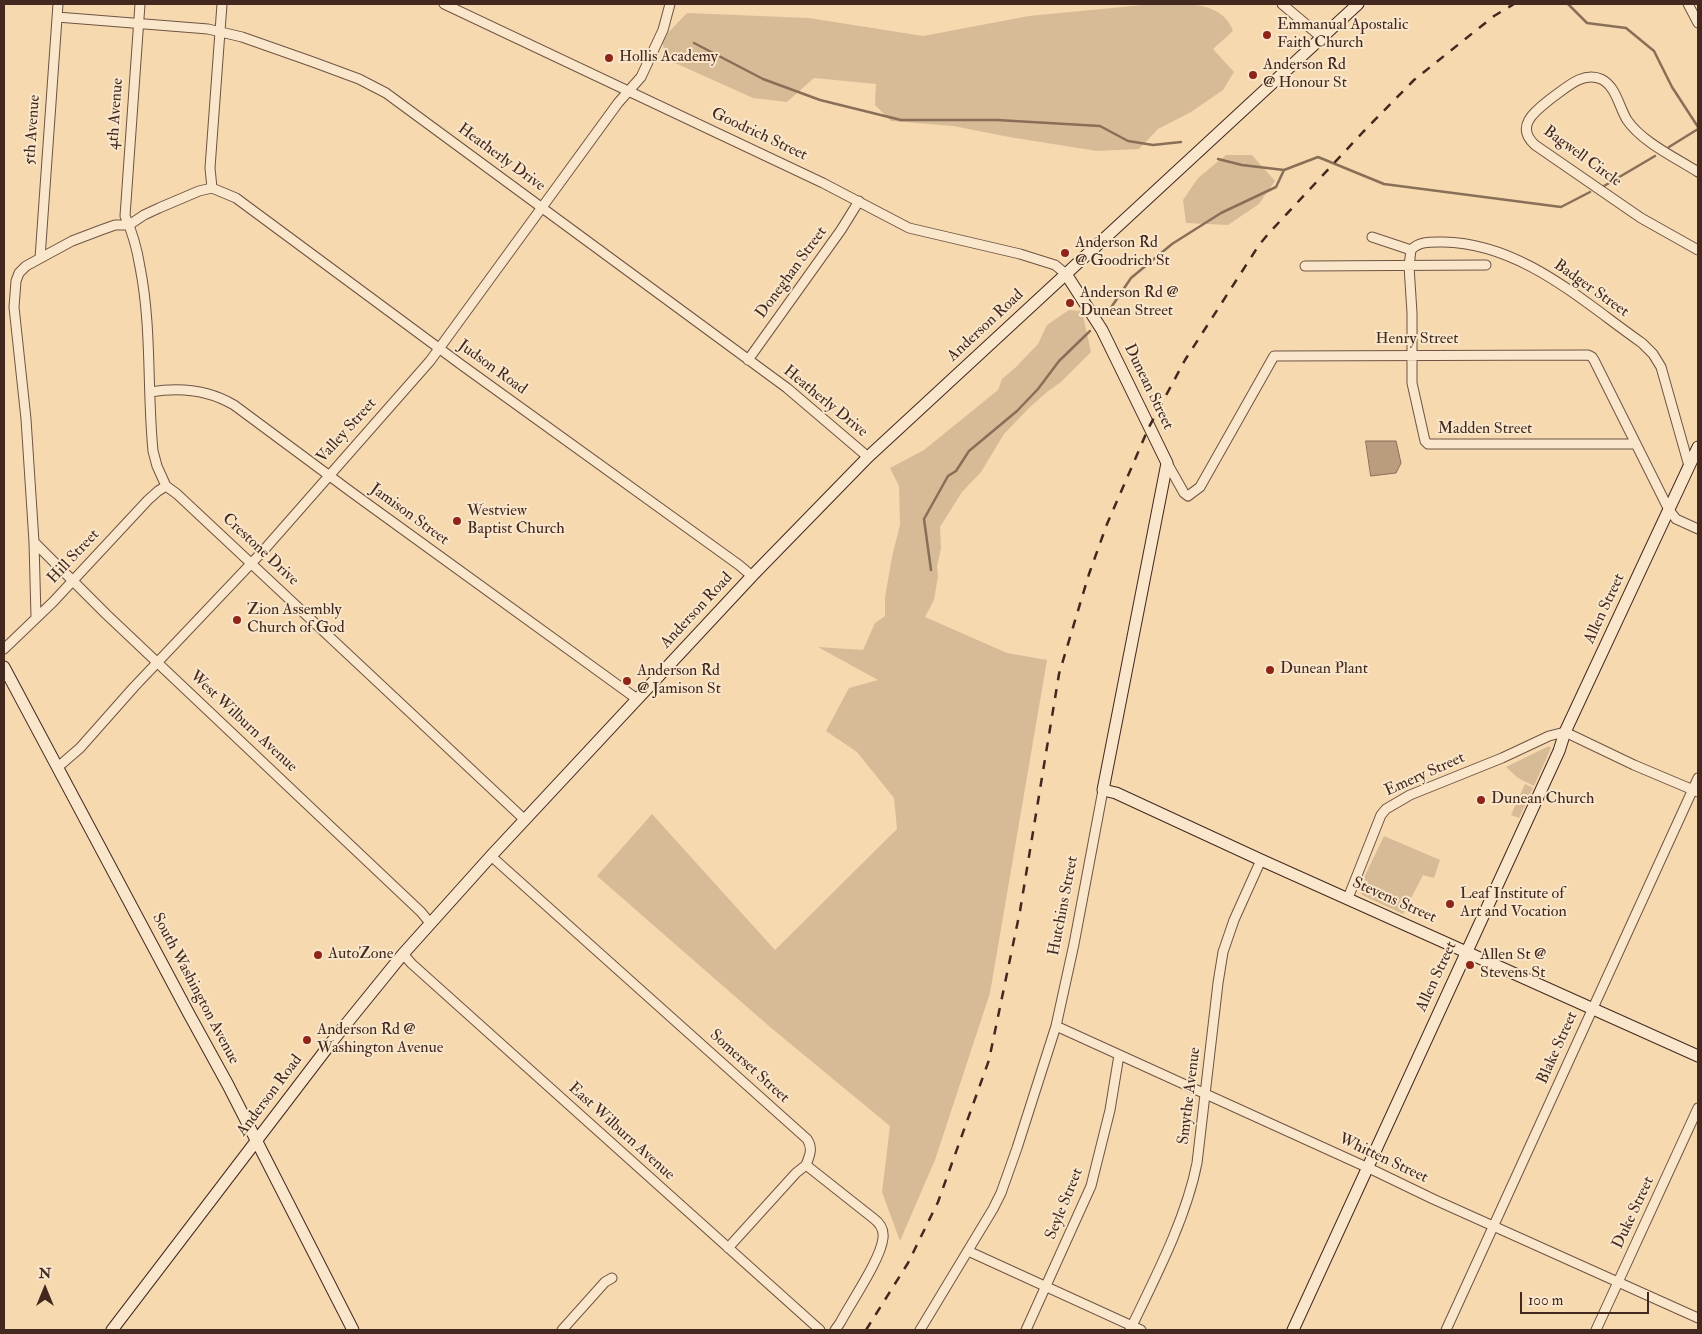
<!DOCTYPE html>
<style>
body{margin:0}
#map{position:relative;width:1702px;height:1334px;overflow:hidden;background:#f6d9af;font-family:"IM FELL Double Pica",serif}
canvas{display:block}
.frame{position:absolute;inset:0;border:5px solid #42281f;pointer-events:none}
.north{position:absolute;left:20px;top:1264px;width:50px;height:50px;-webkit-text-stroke:4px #f9e6cb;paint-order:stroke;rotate:0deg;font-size:14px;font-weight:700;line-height:20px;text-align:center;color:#42281f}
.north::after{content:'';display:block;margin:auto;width:18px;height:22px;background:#42281f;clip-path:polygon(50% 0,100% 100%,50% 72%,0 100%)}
.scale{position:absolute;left:1520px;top:1292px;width:129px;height:22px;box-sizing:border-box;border:2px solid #42281f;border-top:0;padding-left:6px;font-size:15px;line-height:18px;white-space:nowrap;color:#42281f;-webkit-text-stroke:4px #f9e6cb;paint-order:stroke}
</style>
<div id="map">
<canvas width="1702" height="1334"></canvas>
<div class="frame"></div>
<div class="north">N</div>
<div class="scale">100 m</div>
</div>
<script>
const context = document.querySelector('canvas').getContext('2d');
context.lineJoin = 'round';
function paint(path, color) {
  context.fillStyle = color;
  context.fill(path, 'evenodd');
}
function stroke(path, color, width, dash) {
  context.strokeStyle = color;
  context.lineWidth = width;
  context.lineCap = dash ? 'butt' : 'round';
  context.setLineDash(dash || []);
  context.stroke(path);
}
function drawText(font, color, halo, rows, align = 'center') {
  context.font = font + ' "IM FELL Double Pica",serif';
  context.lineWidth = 4;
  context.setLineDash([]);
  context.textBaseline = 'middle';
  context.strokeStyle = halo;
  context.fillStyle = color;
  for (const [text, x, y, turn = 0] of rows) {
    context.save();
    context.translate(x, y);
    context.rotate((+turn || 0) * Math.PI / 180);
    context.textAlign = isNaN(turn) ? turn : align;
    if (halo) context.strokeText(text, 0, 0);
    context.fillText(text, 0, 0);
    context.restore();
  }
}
const green = new Path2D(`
 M1153,4C1183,4 1222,0 1233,31L1213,49L1234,72L1223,90L1191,112L1158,129L1139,149L1097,151L1009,137L953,126L891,121L875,105L876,84L814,78L787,102L753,98L673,62L664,51L662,39L687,13L809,18L923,36L1029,16Z
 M1226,155H1252L1275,181L1259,204L1228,225L1186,223L1183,200L1198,178Z
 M1069,310L1082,311L1091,352L1061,382L1047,392L1029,408L1004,434L981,472L962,492L940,527L941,548L937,567L938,576L934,600L925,617L1007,653L1047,660L990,993L935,1160L900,1241L882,1192L890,1126L770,1027L597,876L652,814L775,950L897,829L894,798L857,752L826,731L849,688L878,680L818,647L863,650L875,623L885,616V597L892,557L900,525L899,486L890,468L924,450L998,390L1002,379L1016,367L1038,344L1047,325Z
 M1549,746L1551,748L1534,786L1518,778L1506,767Z
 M1525,784L1533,788L1519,818L1511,815Z
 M1384,836L1440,860L1434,878L1423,875L1403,914L1362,895L1359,888Z`);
const water = new Path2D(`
 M1366,441H1396L1401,463L1396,473L1371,476Z`);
const stream = new Path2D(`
 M1568,4L1587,23L1626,28L1654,51L1672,87L1698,127
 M694,43L763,79L820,100L901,120H997L1100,126L1128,141L1153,145L1181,142
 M1669,147L1698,129
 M1218,159L1242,165L1284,170L1318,157L1384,184L1561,207L1590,192
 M1604,186L1655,156
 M1106,315L1131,278L1172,244L1221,213L1276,187L1284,170
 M931,570L924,519L948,476L956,471L969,451L1017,411L1038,389L1059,361L1090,331`);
const street = new Path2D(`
 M140,4L125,216C133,233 137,249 140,267C152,328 147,390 153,451L157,466L166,486L177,494L525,820
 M444,4L823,183L909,228L1020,254L1055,265L1066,274
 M1282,4L1321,37
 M1688,4L1698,23
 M57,17L208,29L242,37L313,62L359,79L386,93L787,388L868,457
 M1698,172C1676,158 1642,142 1627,120C1619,107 1616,86 1601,79C1583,71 1566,88 1553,97C1538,109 1513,125 1535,145L1641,218L1698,250
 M212,188L236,198L463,366L739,565L752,576
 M212,188L210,168L222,4
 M1372,237L1411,250
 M40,258L58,4
 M1305,266L1486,265
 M748,360L841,230L859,201
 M150,392C179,387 209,390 234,405L354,494L637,699
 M1635,444H1428L1425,441L1412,383V313L1409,266L1411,250C1419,241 1432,242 1443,242C1521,243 1582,301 1642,343L1653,354L1661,367L1689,466
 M1167,463L1184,493L1188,496L1200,487L1274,356L1588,355L1592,357L1594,360L1669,510L1676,519L1698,529
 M34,542L106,614L421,912L430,923
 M36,617L34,542L26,419L14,307L16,281L19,273L26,266L72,241L101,230L115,225H129L144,215L159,208L199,191L212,188
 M4,649L53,602L148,500L158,491L166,486
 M58,767L80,748L134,687L263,551L430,361L618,103L641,77L663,30L670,4
 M491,856L807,1139C813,1148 810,1155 806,1165
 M1348,898L1381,815L1386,809L1410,795L1502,758L1549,736L1565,732L1634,765L1698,792
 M403,954L412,964L820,1330
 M1056,1026L1375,1171L1433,1199L1698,1318
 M806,1165L873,1218C880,1223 884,1230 883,1238C881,1259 851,1302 840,1323L835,1330
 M728,1248L796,1173L806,1165
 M968,1251L1141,1330
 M562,1330L605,1282L612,1278
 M920,1330L993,1209L1001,1193L1017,1148L1056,1026L1074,944L1103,790
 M1026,1330L1091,1186L1110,1110L1119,1055
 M1130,1330C1155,1278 1186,1219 1197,1163L1218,983L1223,952L1234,920L1261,860
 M1446,1330L1698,778
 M1596,1330L1698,1108`);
const secondary = new Path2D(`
 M1066,274L1102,330L1167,463L1103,790L1116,793L1261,860L1698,1056
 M4,667L189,1014L228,1085L353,1330
 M112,1330L334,1039L403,954L491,856L752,576L868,457L1358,4
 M1293,1330L1559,751L1565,732L1698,447`);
const rail = new Path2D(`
 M866,1330L908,1263L938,1202L989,1060L1020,911L1059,674L1089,574L1107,524L1149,427L1185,360L1259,245L1269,233L1363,132L1414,80L1494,16L1514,4`);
const markers = [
 [1267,35,5,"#8f2418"],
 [609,58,5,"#8f2418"],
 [1253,75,5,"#8f2418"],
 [1065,253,5,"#8f2418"],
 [1070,303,5,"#8f2418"],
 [457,521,5,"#8f2418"],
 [237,620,5,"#8f2418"],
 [1270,670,5,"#8f2418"],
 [627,681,5,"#8f2418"],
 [1481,800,5,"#8f2418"],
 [1450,904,5,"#8f2418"],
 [318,955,5,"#8f2418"],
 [1470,965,5,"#8f2418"],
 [307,1040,5,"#8f2418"]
];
const poiNames = [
 ["Emmanual Apostalic",1277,26],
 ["Faith Church",1277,44],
 ["Hollis Academy",619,58],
 ["Anderson Rd",1263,66],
 ["@ Honour St",1263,84],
 ["Anderson Rd",1075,244],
 ["@ Goodrich St",1075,262],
 ["Anderson Rd @",1080,294],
 ["Dunean Street",1080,312],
 ["Westview",467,512],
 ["Baptist Church",467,530],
 ["Zion Assembly",247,611],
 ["Church of God",247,629],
 ["Dunean Plant",1280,670],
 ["Anderson Rd",637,672],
 ["@ Jamison St",637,690],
 ["Dunean Church",1491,800],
 ["Leaf Institute of",1460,895],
 ["Art and Vocation",1460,913],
 ["AutoZone",328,955],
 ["Allen St @",1480,956],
 ["Stevens St",1480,974],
 ["Anderson Rd @",317,1031],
 ["Washington Avenue",317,1049]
];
const streetNames = [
 ["4th Avenue",116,114,-86],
 ["5th Avenue",33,130,-86],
 ["Goodrich Street",759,135,25],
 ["Bagwell Circle",1582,157,36],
 ["Heatherly Drive",501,158,36],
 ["Doneghan Street",792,273,-54],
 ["Badger Street",1591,289,35],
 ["Anderson Road",986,326,-43],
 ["Henry Street",1417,340],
 ["Judson Road",492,368,36],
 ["Dunean Street",1148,387,64],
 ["Heatherly Drive",825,402,39],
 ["Madden Street",1485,430],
 ["Valley Street",347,431,-48],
 ["Jamison Street",409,515,36],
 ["Crestone Drive",260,550,43],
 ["Hill Street",74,557,-47],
 ["Allen Street",1605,609,-65],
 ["Anderson Road",697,611,-47],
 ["West Wilburn Avenue",243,722,43],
 ["Emery Street",1425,775,-24],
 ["Stevens Street",1394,901,24],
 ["Hutchins Street",1064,906,-79],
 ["Allen Street",1437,977,-65],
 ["South Washington Avenue",195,989,62],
 ["Blake Street",1558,1048,-66],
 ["Somerset Street",749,1067,42],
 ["Anderson Road",270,1096,-53],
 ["Smythe Avenue",1190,1096,-83],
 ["East Wilburn Avenue",621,1132,42],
 ["Whitten Street",1383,1159,25],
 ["Seyle Street",1065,1204,-68],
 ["Duke Street",1634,1213,-65]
];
paint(green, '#d7bb97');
paint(water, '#b99d7e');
stroke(water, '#896e58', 1);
stroke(stream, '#896e58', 2.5);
stroke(street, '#6f5443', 11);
stroke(secondary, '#42281f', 13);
stroke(street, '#f9e6cb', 9);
stroke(secondary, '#f9e6cb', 11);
stroke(rail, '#42281f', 2.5, [9, 9]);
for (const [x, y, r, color] of markers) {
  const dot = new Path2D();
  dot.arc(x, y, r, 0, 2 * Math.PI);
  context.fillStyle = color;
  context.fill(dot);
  stroke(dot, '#f9e6cb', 2);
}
drawText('16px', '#42281f', '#f9e6cb', poiNames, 'left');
drawText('16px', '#42281f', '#f9e6cb', streetNames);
</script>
